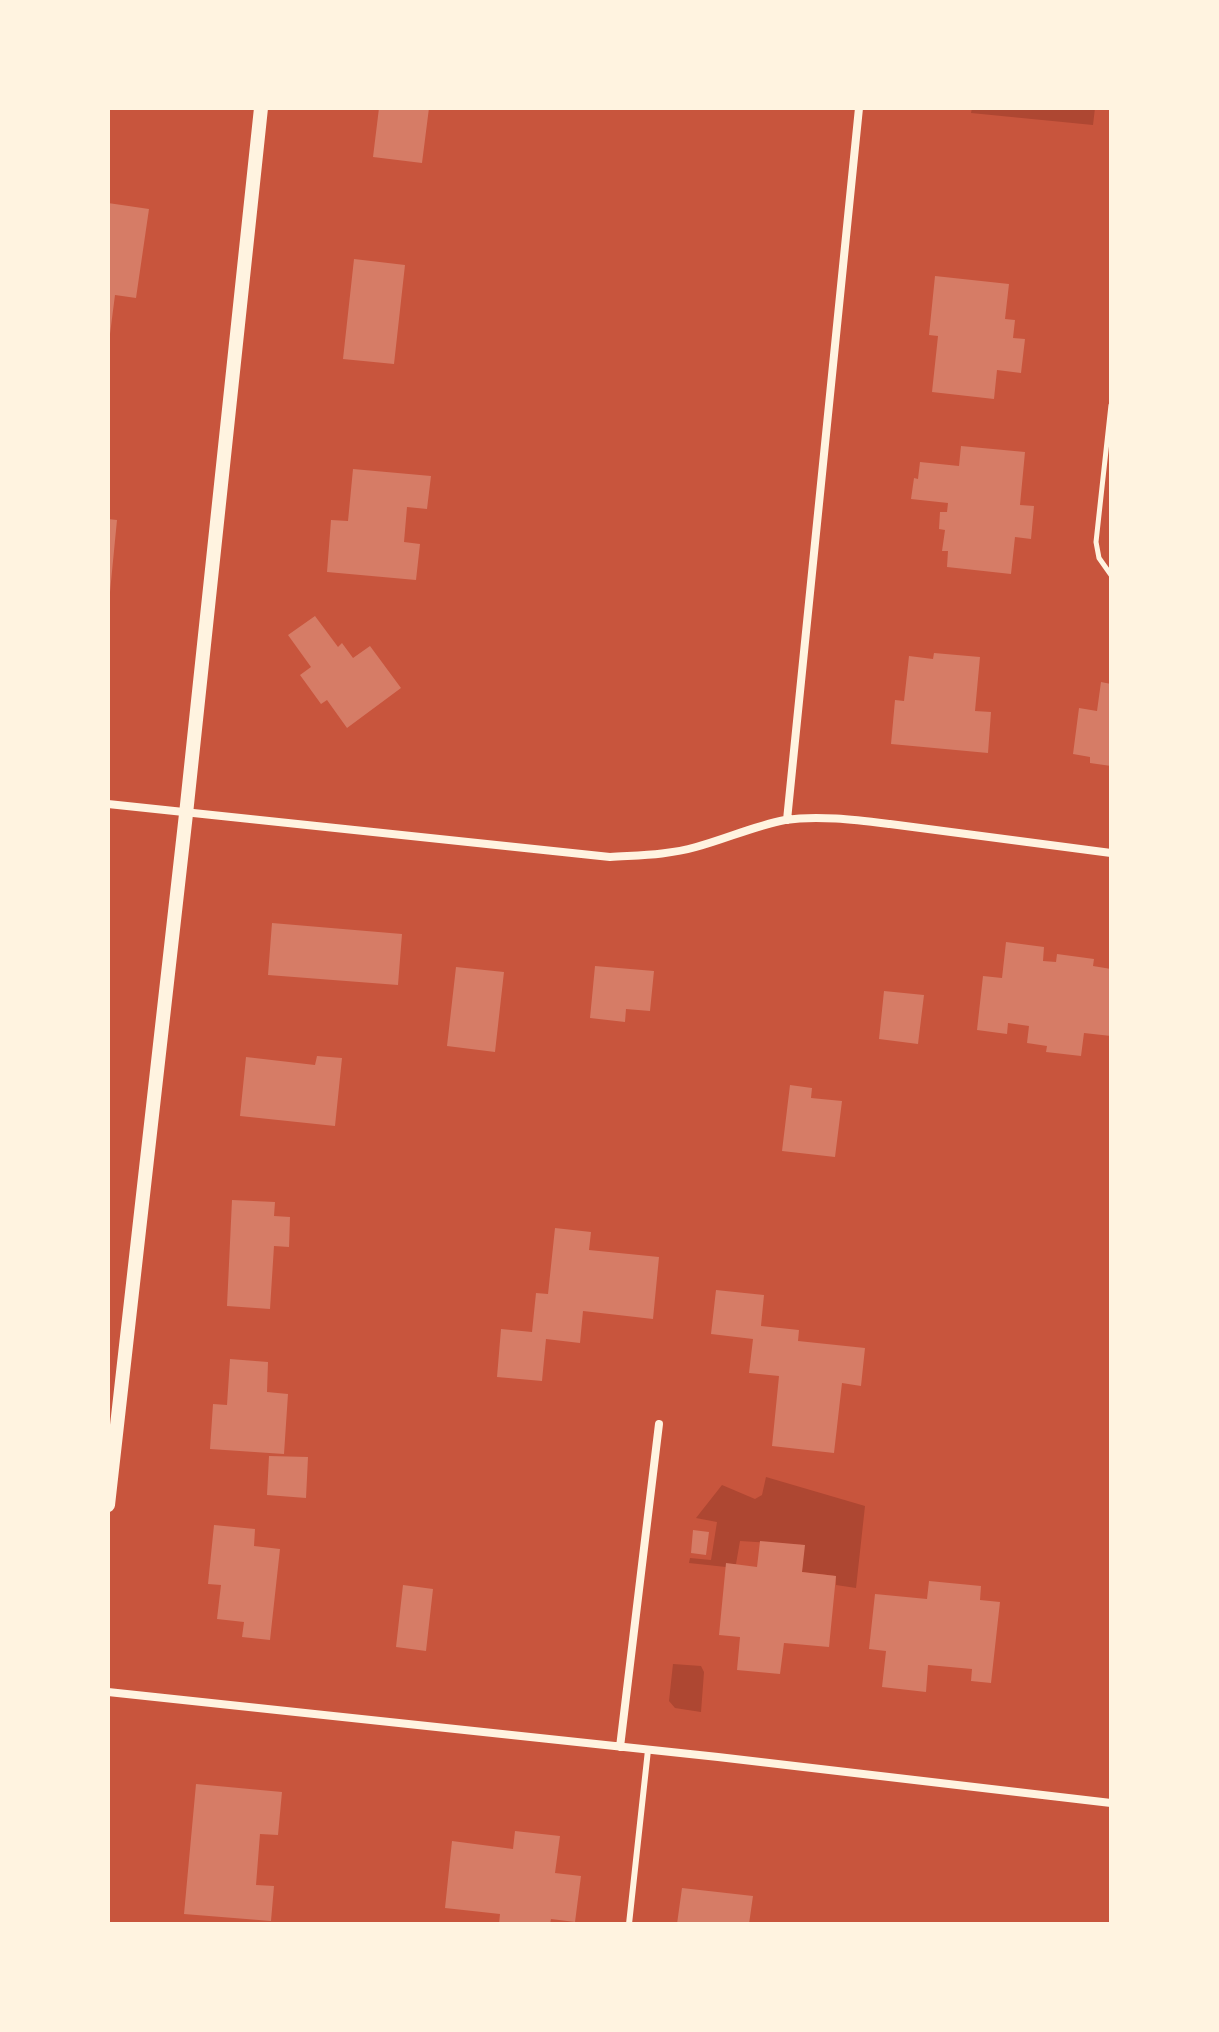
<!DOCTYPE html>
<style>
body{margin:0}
#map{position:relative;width:1219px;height:2032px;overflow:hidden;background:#c8553d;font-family:Signika,sans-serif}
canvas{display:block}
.frame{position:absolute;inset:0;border:110px solid #fff3e0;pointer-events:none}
</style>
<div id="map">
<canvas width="1219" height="2032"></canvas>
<div class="frame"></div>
</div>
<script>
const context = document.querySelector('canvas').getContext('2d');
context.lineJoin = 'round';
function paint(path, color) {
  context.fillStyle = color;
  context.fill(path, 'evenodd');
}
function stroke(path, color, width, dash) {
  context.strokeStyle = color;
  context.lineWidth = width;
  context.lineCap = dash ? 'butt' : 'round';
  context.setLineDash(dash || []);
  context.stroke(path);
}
const green = new Path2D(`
 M972,108H1095L1093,125L971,113Z
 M766,1477L865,1506L856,1588L836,1585V1576L802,1572L804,1545L740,1541L736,1564H727L726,1567L689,1563L690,1558L711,1560L717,1522L696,1518L722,1485L755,1499L762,1495Z
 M673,1664L701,1666L704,1672L701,1712L675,1708L669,1701Z`);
const building = new Path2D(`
 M379,108H429L422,163L373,157Z
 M108,203L149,209L136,298L115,295L110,334Z
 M354,259L405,265L394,364L343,359Z
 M935,276L1009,284L1005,319L1015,320L1013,338L1025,339L1021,373L997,370L994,399L932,392L938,336L929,335Z
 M961,446L1025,452L1020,505L1034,506L1031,539L1015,537L1011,574L947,567L948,551H942L945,530L939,529L940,512H947L948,503L911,499L914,478L918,479L920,462L959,466Z
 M353,469L431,476L427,509L407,507L404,542L420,544L416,580L327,572L331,520L348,521Z
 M108,519L117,520L110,592H108Z
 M315,616L338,647L342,643L353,658L370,646L401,688L347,728L327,700L321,704L300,675L311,667L288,635Z
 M934,653L980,657L975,711L991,712L988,753L891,744L895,700L904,701L909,656L933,659Z
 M1101,682L1111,684V766L1090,763V757L1073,754L1079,708L1097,711Z
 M272,923L402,934L398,985L268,975Z
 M1006,942L1044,947L1043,961L1056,962L1057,954L1094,959L1093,966L1111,969V1036L1084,1033L1081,1056L1046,1052L1047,1046L1027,1043L1029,1026L1008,1023L1007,1034L977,1030L983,976L1002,978Z
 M595,966L654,971L650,1011L626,1009L625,1022L590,1018Z
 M456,967L504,972L495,1052L447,1046Z
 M884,991L924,995L918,1044L879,1039Z
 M317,1056L342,1058L335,1126L240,1116L246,1057L315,1065Z
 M790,1085L812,1088L811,1098L842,1101L835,1157L782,1151Z
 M232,1200L275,1202L274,1216L290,1217L289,1247L274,1246L270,1309L227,1306Z
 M555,1228L591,1232L589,1250L659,1257L653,1319L583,1311L580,1343L546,1339L542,1381L497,1377L501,1329L532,1332L536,1293L548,1294Z
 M716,1290L764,1295L761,1326L799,1330L798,1341L865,1348L861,1386L842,1383L834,1453L772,1446L779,1376L749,1373L753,1339L711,1334Z
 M230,1359L268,1362L267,1392L288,1394L284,1454L210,1449L213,1404L227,1405Z
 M269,1456L308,1457L306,1498L267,1495Z
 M214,1525L255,1529L254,1546L280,1549L270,1640L242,1637L244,1622L217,1619L221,1585L208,1584Z
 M693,1530L709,1532L706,1555L691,1553Z
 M760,1541L805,1545L802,1572L836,1576L829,1647L784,1643L780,1674L737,1670L740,1637L719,1635L726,1563L757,1567Z
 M929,1581L981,1586L980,1600L1000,1602L991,1683L971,1681L972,1669L928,1665L926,1692L882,1687L886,1651L869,1649L875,1594L927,1599Z
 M403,1585L433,1589L426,1651L396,1647Z
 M196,1784L282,1792L278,1835L260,1834L256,1885L274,1886L271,1921L184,1914Z
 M515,1831L560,1836L555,1873L581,1876L575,1922L551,1919L550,1924H499L500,1914L445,1908L452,1841L513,1849Z
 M682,1888L753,1896L749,1924H677Z`);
const path = new Path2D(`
 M1111,405L1096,542L1099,558L1111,575`);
const service = new Path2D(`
 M629,1924L648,1750`);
const minor = new Path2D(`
 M108,804L610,857C639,855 668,855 696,847C726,839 754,826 785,820C818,815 857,820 890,824L1111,853
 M787,820L859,108
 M108,1692L718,1757L1111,1803
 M620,1747L659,1424`);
const tertiary = new Path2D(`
 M108,1505L186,814L261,108`);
paint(green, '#ae4732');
paint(building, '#d67c66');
stroke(path, '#fff3e0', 5);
stroke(service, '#fff3e0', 6);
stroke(minor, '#fff3e0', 8);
stroke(tertiary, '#fff3e0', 14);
</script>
